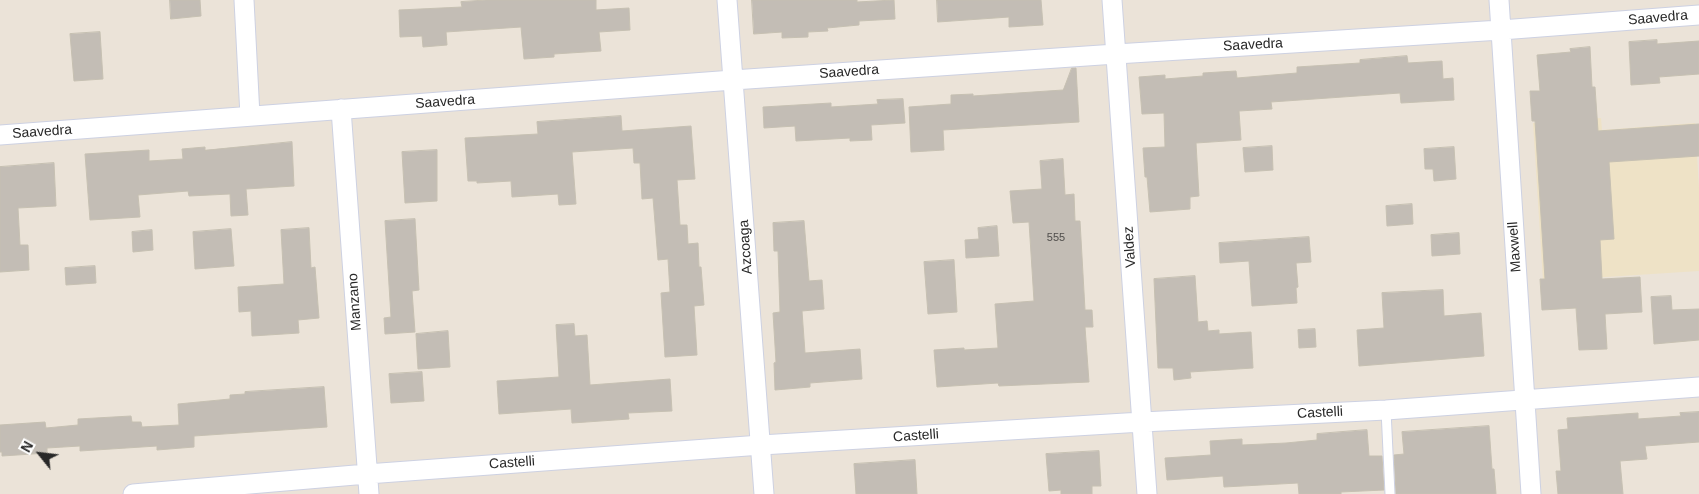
<!DOCTYPE html>
<style>
body{margin:0}
#map{position:relative;width:1699px;height:494px;overflow:hidden;background:#ebe3d8;font-family:Helvetica,sans-serif}
canvas{display:block}
.north{position:absolute;left:15px;top:429px;width:50px;height:50px;-webkit-text-stroke:4px #fff;paint-order:stroke;rotate:299deg;font-size:14px;font-weight:700;line-height:20px;text-align:center;color:#282828}
.north::after{content:'';display:block;margin:auto;width:18px;height:22px;background:#282828;clip-path:polygon(50% 0,100% 100%,50% 72%,0 100%)}
</style>
<div id="map">
<canvas width="1699" height="494"></canvas>
<div class="north">N</div>
</div>
<script>
const context = document.querySelector('canvas').getContext('2d');
context.lineJoin = 'round';
function paint(path, color) {
  context.fillStyle = color;
  context.fill(path, 'evenodd');
}
function stroke(path, color, width, dash) {
  context.strokeStyle = color;
  context.lineWidth = width;
  context.lineCap = dash ? 'butt' : 'round';
  context.setLineDash(dash || []);
  context.stroke(path);
}
function drawText(font, color, halo, rows, align = 'center') {
  context.font = font + ' Helvetica,sans-serif';
  context.lineWidth = 4;
  context.setLineDash([]);
  context.textBaseline = 'middle';
  context.strokeStyle = halo;
  context.fillStyle = color;
  for (const [text, x, y, turn = 0] of rows) {
    context.save();
    context.translate(x, y);
    context.rotate((+turn || 0) * Math.PI / 180);
    context.textAlign = isNaN(turn) ? turn : align;
    if (halo) context.strokeText(text, 0, 0);
    context.fillText(text, 0, 0);
    context.restore();
  }
}
const education = new Path2D(`
 M1601,118L1602,130L1695,123L1699,188V271L1543,281L1533,123Z`);
const building = new Path2D(`
 M170,0H200L201,16L171,19Z
 M486,0H596V10L629,8L630,30L599,32L601,51L554,54V57L524,59L521,27L446,32L447,45L423,47L422,36L400,37L399,10L462,7L461,2Z
 M752,0H857V2L894,0L895,19L859,21V25L827,28L828,31L808,32V37L782,38V32L754,34Z
 M937,0H1041L1043,25L1009,27V17L938,22Z
 M100,32L103,79L74,81L70,34Z
 M1657,40V44L1699,41V74L1659,77L1660,83L1631,85L1629,42Z
 M1590,47L1592,87H1595L1598,131L1699,124V156L1609,162L1614,239L1600,240L1602,279L1640,277L1642,312L1605,314L1607,349L1579,350L1576,308L1542,310L1540,279H1545L1535,121H1532L1530,91H1540L1537,55L1571,52L1570,49Z
 M1407,56L1408,63L1442,61L1443,79L1453,78L1454,100L1401,103L1400,93L1271,102L1272,109L1239,111L1241,140L1196,143L1199,196L1190,197V209L1150,212L1147,177H1145L1143,148L1165,147L1164,113L1142,114L1139,77L1165,75V79L1203,76V73L1236,71L1237,78L1297,73V67L1360,63V60Z
 M1072,68H1076L1079,122L943,130L944,150L911,152L909,107L951,104V95L973,94V96L1063,90Z
 M903,99L905,123L871,125L872,140L850,141V138L796,141L795,126L764,128L763,107L831,103V107L878,104L877,100Z
 M621,116L622,131L691,126L695,179L677,180L680,225H687L688,244L698,243L699,267H701L704,305L694,306L697,355L665,357L661,293L670,292L668,259L658,260L653,198L642,199L640,163H634L633,148L572,152L576,204L559,205L558,194L512,197L511,181L477,183V181H468L465,138L538,134L537,122Z
 M292,142L294,186L246,189L248,215L231,216L230,194L189,196L188,191L138,195L140,217L90,220L85,154L149,150V161L183,159L182,149L205,147V150Z
 M1272,146L1273,170L1245,172L1243,148Z
 M1454,147L1456,179L1434,181L1433,169H1425L1424,149Z
 M437,150V201L405,203L402,152Z
 M1063,159L1065,195L1074,194L1075,221H1080L1085,310H1092L1093,327H1085L1089,382L999,386L998,383L937,387L934,350L964,348V350L998,348L995,304L1034,301L1029,222L1013,223L1010,191L1042,189L1040,161Z
 M54,163L56,206L18,208L20,245H28L29,270L0,272V167Z
 M1412,204L1413,224L1387,226L1386,206Z
 M415,219L419,290L412,291L415,332L385,334L384,318L391,317L385,221Z
 M804,221L809,281L822,280L824,309L802,311L805,353L860,349L862,379L810,383V387L775,390L774,363L776,362L773,313L780,312L778,251H774L773,223Z
 M997,226L999,256L966,258L965,240L979,239L978,228Z
 M309,228L311,268L315,267L319,318L298,320L299,333L252,336L251,311L239,312L238,287L284,284L281,230Z
 M231,229L234,266L195,269L193,232Z
 M152,230L153,250L133,252L132,232Z
 M1459,233L1460,254L1432,256L1431,235Z
 M1309,237L1311,262L1296,263L1298,287L1296,288L1297,303L1252,306L1249,261L1220,263L1219,243Z
 M954,260L957,312L928,314L924,262Z
 M95,266L96,283L66,285L65,268Z
 M1195,276L1198,322L1207,321L1208,331L1219,330V334L1251,332L1253,368L1190,372L1191,378L1174,380L1173,368H1158L1154,279Z
 M1443,290L1444,316L1481,313L1484,356L1359,366L1357,330L1384,328L1382,293Z
 M1671,296L1672,310L1699,309V340L1654,344L1651,297Z
 M574,324L575,336L587,335L590,385L670,379L672,411L628,413L629,419L572,423L571,409L499,414L497,381L559,377L556,325Z
 M1315,329L1316,347L1299,348L1298,330Z
 M448,331L450,367L418,369L416,334Z
 M422,372L424,401L391,403L389,374Z
 M324,387L327,427L194,436V447L157,450V446L80,451V446L47,448V453L2,456V452H0V425L45,422L46,428L78,425V419L131,416L132,422H141L142,427L179,425L178,404L230,399V395L245,394V392Z
 M1699,412V442L1645,446L1647,459L1620,461L1623,494H1558L1556,471H1561L1558,430L1568,429L1567,418L1638,413V419L1681,416L1680,413Z
 M1489,426L1492,469H1494L1496,494H1396L1394,455L1404,454L1402,432Z
 M1367,430L1369,456H1382L1384,490L1341,492V494H1299L1298,483L1224,487L1223,476L1167,480L1165,458L1211,455L1210,441L1242,439V445L1286,443L1317,440V434Z
 M1099,451L1101,486H1092V494H1061V490L1049,491L1046,454Z
 M915,460L917,494H856L854,464Z`);
const lane = new Path2D(`
 M1386,410L1390,494`);
const street = new Path2D(`
 M244,0L250,116
 M727,0L764,494
 M1112,0L1147,494
 M1499,0L1531,494
 M341,109L369,494
 M0,135L733,80L1116,54L1501,30L1699,15
 M133,494L367,474L761,445L1142,422L1386,410L1699,387`);
const numberNames = [
 ["555",1056,238]
];
const streetNames = [
 ["Saavedra",1658,18,-5],
 ["Saavedra",1253,45,-3],
 ["Saavedra",849,72,-4],
 ["Saavedra",445,102,-4],
 ["Saavedra",42,132,-4],
 ["Azcoaga",746,247,-94],
 ["Valdez",1130,247,-94],
 ["Maxwell",1515,247,-94],
 ["Manzano",355,302,-94],
 ["Castelli",1320,413,-3],
 ["Castelli",916,436,-4],
 ["Castelli",512,463,-4]
];
paint(education, '#eee2c6');
paint(building, '#c3bdb5');
stroke(building, '#c6c0b2', 1);
stroke(lane, '#cdd1e2', 11);
stroke(street, '#cdd1e2', 21);
stroke(lane, '#fff', 9);
stroke(street, '#fff', 19);
drawText('11px', '#4f4d4b', null, numberNames);
drawText('14px', '#282828', '#fff', streetNames);
</script>
